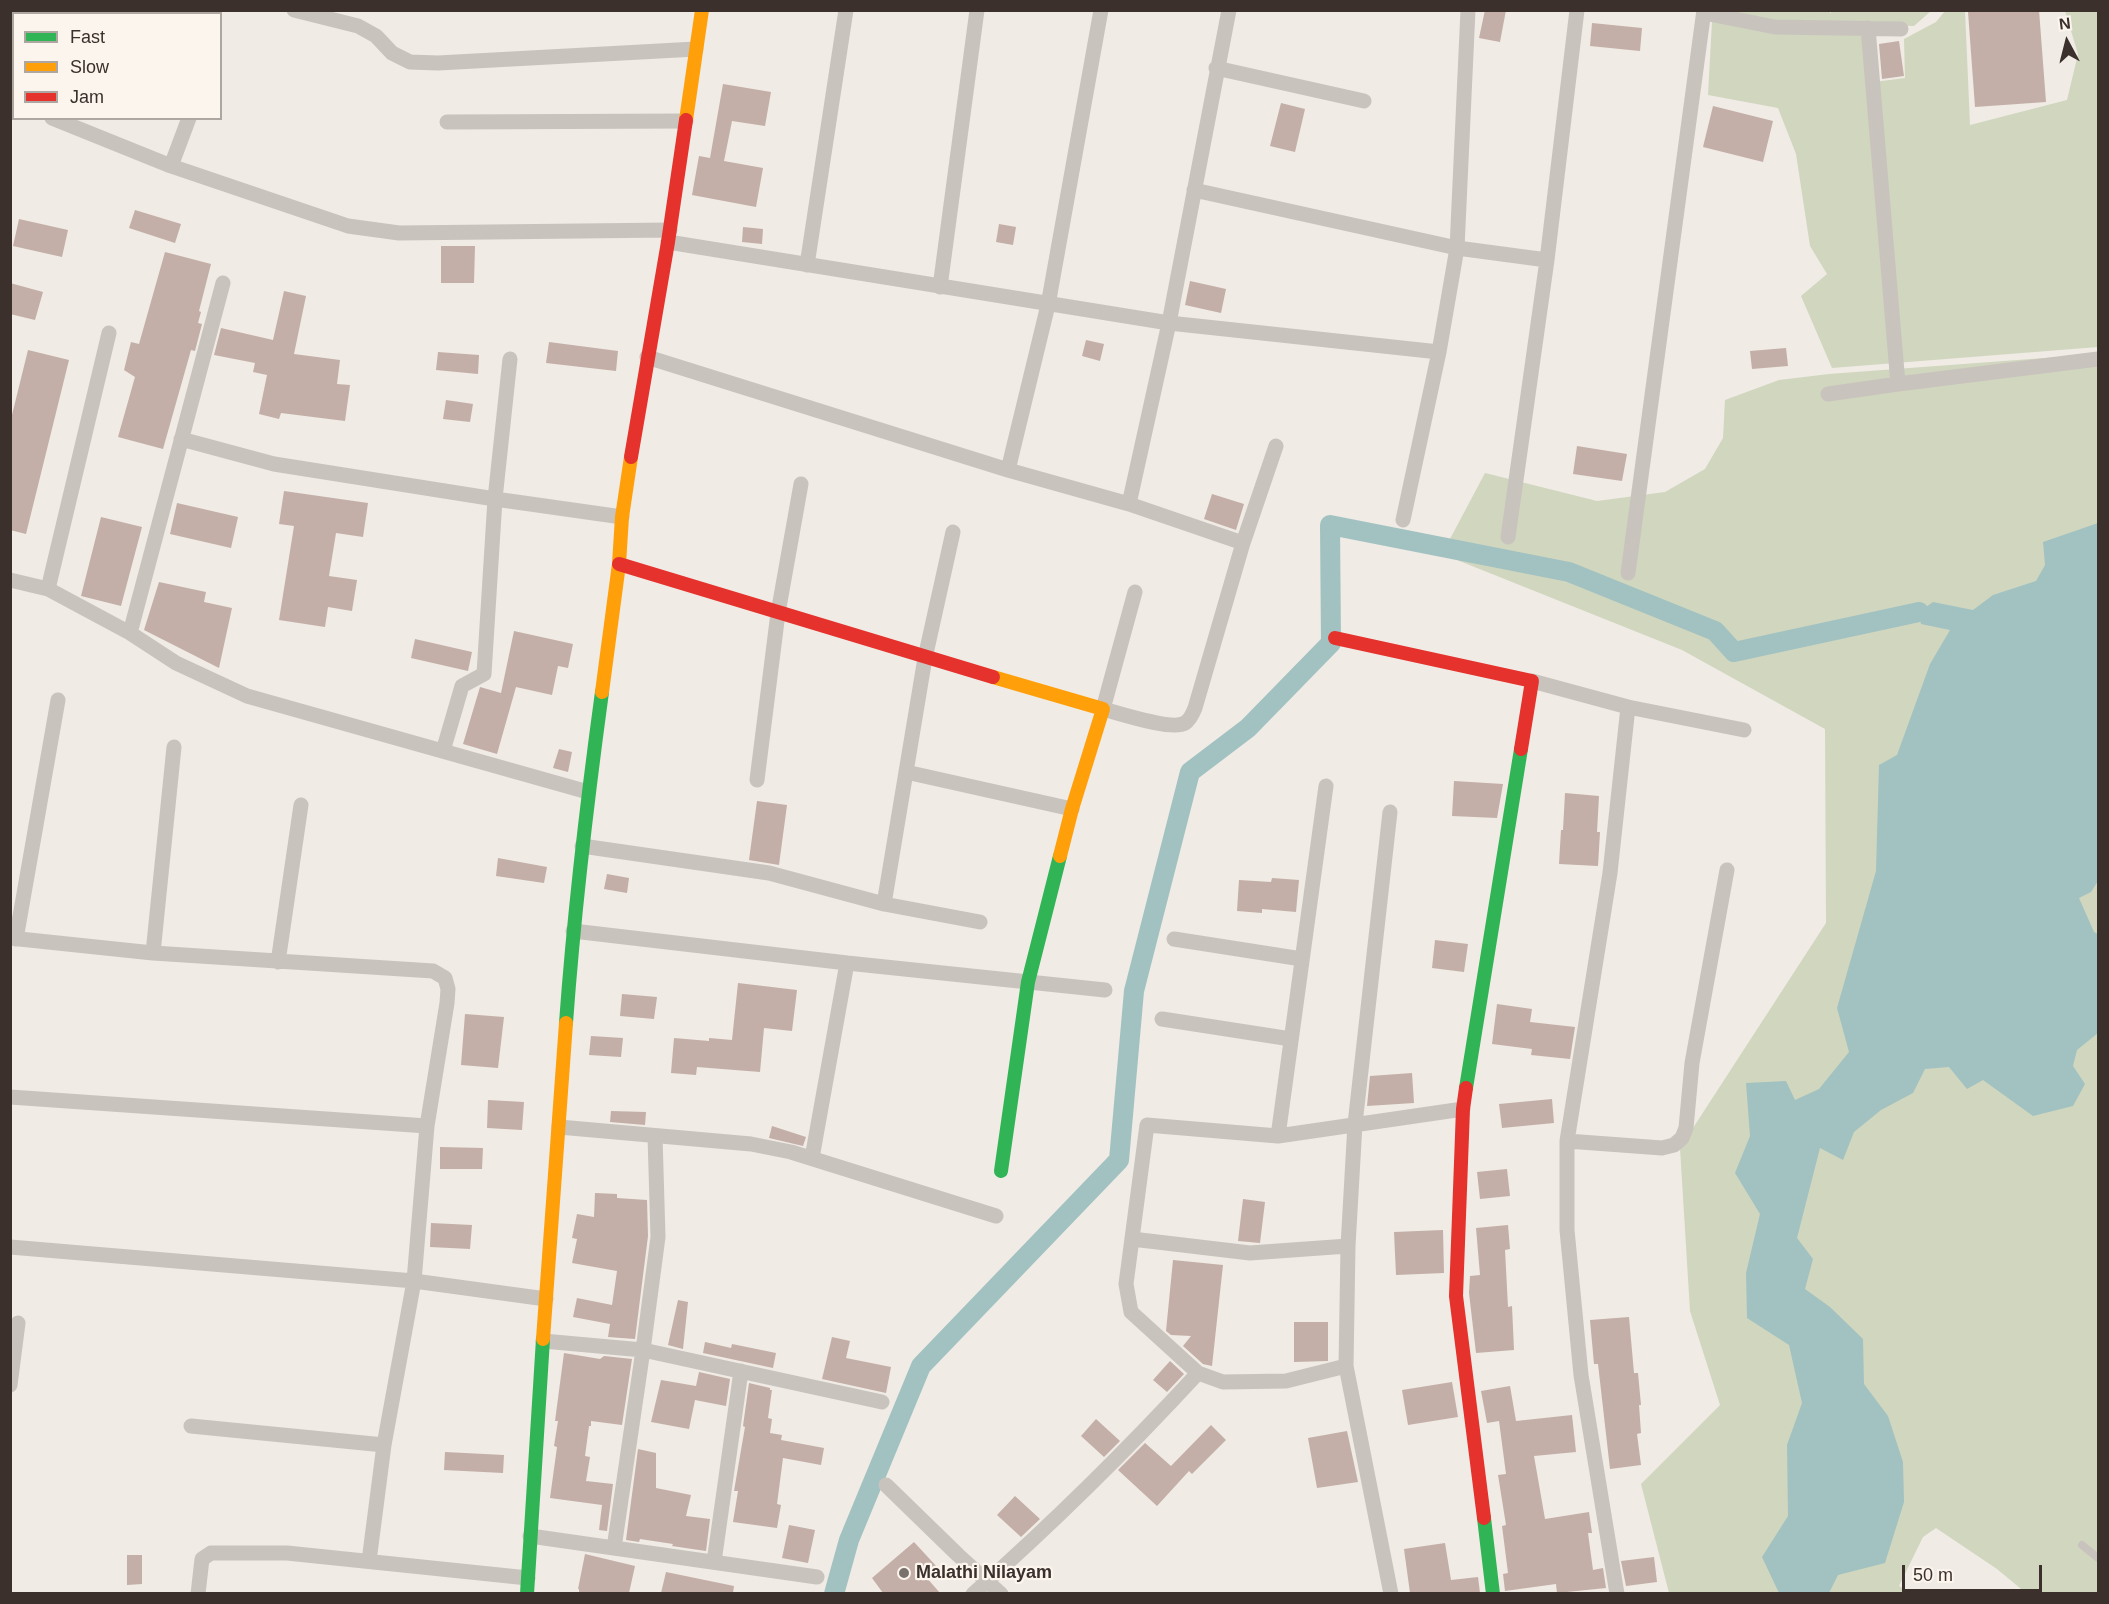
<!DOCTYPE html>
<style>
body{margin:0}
#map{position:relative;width:2109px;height:1604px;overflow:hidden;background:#f0ebe5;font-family:Helvetica,sans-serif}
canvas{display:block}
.frame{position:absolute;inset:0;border:12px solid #3b302b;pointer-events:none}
.legend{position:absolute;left:12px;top:12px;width:210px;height:108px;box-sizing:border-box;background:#fbf5ee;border:2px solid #aea6a0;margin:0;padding:8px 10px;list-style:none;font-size:18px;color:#3b302b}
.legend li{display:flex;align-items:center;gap:12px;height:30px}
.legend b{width:30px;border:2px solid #aea6a0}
.north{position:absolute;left:2037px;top:12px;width:60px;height:60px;-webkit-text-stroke:4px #fbf5ee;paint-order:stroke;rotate:353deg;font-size:16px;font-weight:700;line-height:24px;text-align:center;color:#3b302b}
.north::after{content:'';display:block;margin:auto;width:21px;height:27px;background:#3b302b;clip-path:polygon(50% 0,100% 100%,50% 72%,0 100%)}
.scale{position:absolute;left:1902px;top:1565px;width:140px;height:27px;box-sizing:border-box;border:3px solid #3b302b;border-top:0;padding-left:8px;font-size:18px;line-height:21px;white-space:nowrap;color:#3b302b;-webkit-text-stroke:4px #fbf5ee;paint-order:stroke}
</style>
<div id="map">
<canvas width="2109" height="1604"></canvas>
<div class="frame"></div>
<ul class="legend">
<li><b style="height:8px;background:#30b455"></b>Fast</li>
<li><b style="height:8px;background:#ff9f0a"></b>Slow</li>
<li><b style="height:8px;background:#e5322d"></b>Jam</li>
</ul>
<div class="north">N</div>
<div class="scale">50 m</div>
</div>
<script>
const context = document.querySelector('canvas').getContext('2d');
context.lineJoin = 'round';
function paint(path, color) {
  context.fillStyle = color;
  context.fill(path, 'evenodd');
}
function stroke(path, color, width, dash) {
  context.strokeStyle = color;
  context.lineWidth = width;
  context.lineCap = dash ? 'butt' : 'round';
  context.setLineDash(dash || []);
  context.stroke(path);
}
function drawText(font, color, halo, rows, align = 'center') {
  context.font = font + ' Helvetica,sans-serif';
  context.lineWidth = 4.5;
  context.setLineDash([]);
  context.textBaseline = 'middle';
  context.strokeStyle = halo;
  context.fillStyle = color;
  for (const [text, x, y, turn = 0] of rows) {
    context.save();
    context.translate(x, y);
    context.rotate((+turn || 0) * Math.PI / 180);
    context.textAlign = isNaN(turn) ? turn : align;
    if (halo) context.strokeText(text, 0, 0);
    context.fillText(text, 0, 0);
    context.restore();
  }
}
const green = new Path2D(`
 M1830,10V14L1832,10L1931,11L1914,26L1770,22L1721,11Z
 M1945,11H1965L1970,125L2067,100L2078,54L2065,11H2098V347L1832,368L1801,296L1827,274L1810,246L1796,154L1778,108L1708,95L1712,22L1867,33L1874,82L1905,78L1904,39L1936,22Z
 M2098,354V1593H2026L1997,1569L1936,1528L1923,1537L1899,1586L1911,1593H1669L1641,1484L1720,1405L1690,1311L1680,1148L1826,923L1825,729L1682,650L1442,554L1485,473L1597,501L1665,492L1705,469L1723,438L1725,400L1779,380L1829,374Z`);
const water = new Path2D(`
 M2098,523V881L2091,892L2079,898L2094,932L2098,934V1033L2077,1050L2073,1066L2085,1084L2073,1106L2033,1116L1983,1080L1967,1089L1949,1067L1925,1069L1913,1093L1881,1110L1854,1132L1843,1160L1820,1148L1797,1238L1813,1259L1805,1289L1830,1307L1863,1339L1864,1384L1888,1416L1903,1462L1904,1502L1885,1563L1838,1575L1829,1593H1779L1762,1557L1788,1516L1787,1445L1802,1403L1789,1345L1747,1318L1746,1273L1760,1214L1735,1173L1750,1136L1746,1083L1786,1081L1795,1100L1819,1089L1849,1052L1837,1008L1876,871L1879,765L1897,755L1930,664L1950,630L1921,624L1919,612L1933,602L1973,610L1993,595L2036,581L2045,565L2043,542Z`);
const canal = new Path2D(`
 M834,1594L849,1540L921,1366L1119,1160L1134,991L1190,772L1248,728L1331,643L1330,525L1569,572L1715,631L1734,652L1919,612`);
const building = new Path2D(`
 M1485,10H1506L1500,42L1479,38Z
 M1986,10H2039L2046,102L1975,107L1968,12Z
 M1592,23L1642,28L1640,51L1590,46Z
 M1899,41L1904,76L1882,79L1879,44Z
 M723,84L771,92L765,126L732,121L724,161L763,168L756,207L692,195L699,156L710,158Z
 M1281,103L1305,109L1295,152L1270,146Z
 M1713,106L1773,121L1763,162L1703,147Z
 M135,210L181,224L175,243L129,228Z
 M19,219L68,230L62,257L13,246Z
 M999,224L1016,227L1013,245L996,242Z
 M743,227L763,229L762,244L742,242Z
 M441,246H475L474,283H441Z
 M165,252L211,264L199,311L201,312L198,323L202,324L195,351L191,350L163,449L118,437L135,377L124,370L131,342L139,344Z
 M1190,281L1226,289L1221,313L1185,305Z
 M10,283L43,292L35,320L10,314Z
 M284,291L306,296L294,354L340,360L337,384L350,385L345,421L281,413L279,419L259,414L267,375L253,372L255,363L214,355L221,328L273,340Z
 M1086,340L1104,344L1100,361L1082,356Z
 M549,342L618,351L616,371L546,363Z
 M1786,348L1788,366L1752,369L1750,351Z
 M28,350L69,360L26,534L10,530V423Z
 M438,352L479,355L478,374L436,370Z
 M446,400L473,404L470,422L443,419Z
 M1577,446L1627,454L1622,481L1573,474Z
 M284,491L368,503L363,537L336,533L329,576L357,580L352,611L328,607L325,627L279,620L294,526L279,524Z
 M1212,494L1244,504L1236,530L1204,519Z
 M177,503L238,517L231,548L170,534Z
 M101,517L142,527L121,606L81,596Z
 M159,582L206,592L204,602L232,608L219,668L144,630Z
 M514,631L573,644L568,668L558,666L552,695L516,687L497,754L463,744L480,687L501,693Z
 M415,639L472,652L468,671L411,658Z
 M559,749L572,752L568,772L553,768Z
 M1454,781L1503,784L1497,818L1452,816Z
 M1565,793L1599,796L1597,832H1600L1598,866L1559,864L1561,830H1563Z
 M757,801L787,805L779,865L749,860Z
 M498,858L547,867L544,883L496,876Z
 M607,874L629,878L627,893L604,889Z
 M1272,878L1299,880L1296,912L1262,909V913L1237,911L1239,880L1271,882Z
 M1435,940L1468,944L1464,972L1432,968Z
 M738,983L797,990L792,1031L764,1028L760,1072L697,1067L696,1075L671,1073L674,1038L709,1041V1038L732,1040Z
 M622,994L657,997L654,1019L620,1016Z
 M1497,1004L1532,1009L1530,1022L1575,1027L1570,1059L1531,1055L1532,1049L1492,1044Z
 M465,1014L504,1017L498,1068L461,1065Z
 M591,1036L623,1038L621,1057L589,1055Z
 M1412,1073L1414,1103L1367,1106L1370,1076Z
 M1552,1099L1554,1123L1502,1128L1499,1104Z
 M488,1100L524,1102L522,1130L487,1128Z
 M611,1111L646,1112L645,1125L610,1122Z
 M772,1126L806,1137L803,1146L769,1138Z
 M440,1147L483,1148L482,1169H440Z
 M1507,1169L1510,1196L1480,1199L1477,1172Z
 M595,1193L617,1194V1198L647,1200L648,1236L635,1339L608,1337L610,1324L573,1317L577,1298L612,1305L617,1271L572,1263L577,1239L572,1238L577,1214L594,1217Z
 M1243,1199L1265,1202L1260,1243L1238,1241Z
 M431,1223L472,1225L470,1249L430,1247Z
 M1508,1225L1510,1249L1505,1250L1508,1307L1512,1306L1514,1350L1476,1353L1469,1293L1470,1276L1480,1275L1476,1228Z
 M1443,1230L1444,1273L1396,1275L1394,1232Z
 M1173,1260L1223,1265L1212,1366L1203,1364L1183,1346L1191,1336L1171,1335L1166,1331Z
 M678,1300L688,1302L683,1349L668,1345Z
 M1629,1317L1634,1373H1638L1641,1405H1639L1641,1433L1637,1434L1641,1465L1610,1469L1598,1364H1594L1590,1320Z
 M1294,1322H1328V1361L1294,1362Z
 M832,1337L850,1341L846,1358L891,1367L886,1393L822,1379Z
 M705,1342L731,1348L732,1344L776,1353L773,1368L703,1353Z
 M564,1353L600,1359L604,1356L632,1359L622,1425L591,1421V1426H589L585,1456L590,1457L586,1481L613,1484L607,1531L599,1530L602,1505L550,1498L557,1447L554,1446L558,1421H555Z
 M1170,1361L1184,1374L1167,1392L1153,1380Z
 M699,1372L730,1379L726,1406L695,1400L689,1429L651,1422L661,1380L696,1386Z
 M1452,1382L1458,1417L1408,1425L1402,1390Z
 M749,1383L770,1388V1390H772L768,1418L772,1419L770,1433L782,1435L781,1440L824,1448L821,1465L783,1458L777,1504L781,1505L777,1528L733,1522L738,1491H734L745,1427L743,1426Z
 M1510,1386L1516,1421L1572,1415L1576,1452L1534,1456L1545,1519L1589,1512L1592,1533H1588L1593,1570L1603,1568L1606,1588L1557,1593L1556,1584L1505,1591L1503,1574L1508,1573L1502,1526L1506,1525L1498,1475L1506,1474L1499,1421L1487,1423L1481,1391Z
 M1096,1419L1120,1441L1104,1457L1081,1436Z
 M1211,1425L1226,1440L1192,1474L1189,1471L1157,1506L1118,1470L1145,1443L1171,1466Z
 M1347,1431L1358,1482L1317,1488L1308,1438Z
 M638,1449L656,1453V1488L691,1495L686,1516L710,1519L706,1551L672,1546L673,1544L640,1539L639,1542L626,1540Z
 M445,1452L504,1455L503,1473L444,1470Z
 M1015,1496L1040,1519L1021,1537L997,1515Z
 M789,1525L815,1530L808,1563L782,1558Z
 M914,1542L938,1568L926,1577L940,1593H883L872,1578Z
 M1445,1543L1451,1580L1478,1577L1480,1593H1410L1404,1549Z
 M585,1554L635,1566L629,1593H579V1589H578Z
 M127,1555H142V1584L127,1585Z
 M1654,1557L1657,1582L1626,1586L1621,1561Z
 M666,1572L734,1586L733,1593H661Z`);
const lane = new Path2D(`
 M2082,1545L2098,1558`);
const street = new Path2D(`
 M294,10L358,26L376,36L392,53L410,62L438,63L696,49
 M1704,13L1775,27L1901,29
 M50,14L52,10
 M1868,28L1898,384
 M1216,68L1364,101
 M10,90L14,81
 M10,102L14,103
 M52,118L171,166L348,226L399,233L670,230
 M447,122L686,121
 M171,166L189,118
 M1194,190L1457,248L1468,10
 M668,242L1169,323L1439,352
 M807,265L846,10
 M940,287L977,10
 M647,357L1008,470L1129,504L1243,543L1276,446
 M510,359L495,499L622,517
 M1828,394L1898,384L2098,359
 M181,439L274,464L495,499L484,674L462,686L443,751
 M1008,470L1048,305L1101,10
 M1129,504L1169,323L1229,10
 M1403,520L1439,352L1457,248L1547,260L1577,10
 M1508,537L1547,260
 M1628,573L1704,10
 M10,580L48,589L130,633L176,663L247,696L588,792
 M48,589L109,333
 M1135,592L1103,709C1119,713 1172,731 1185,723C1190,720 1193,713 1195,708L1243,543
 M130,633L223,283
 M1532,681L1628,707
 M906,772L1072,809
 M757,780L778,613L801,484
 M1326,786L1278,1136L1463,1109
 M1390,812L1355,1124L1348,1246L1346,1366L1391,1594
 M582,846L769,873L884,904L980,922
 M884,904L925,658L953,532
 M573,931L847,963L812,1158
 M10,938L153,953L433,971L445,978L448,989L447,1003L427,1126L414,1281L384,1445L369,1561
 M16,939L58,700
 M1174,939L1302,959
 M153,953L174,747
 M278,962L301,805
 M847,963L1105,990
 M1162,1019L1291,1039
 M10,1097L427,1126
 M559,1127L751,1144L791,1152L996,1216
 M1278,1136L1147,1125L1126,1284L1131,1312L1198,1373L1223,1382L1286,1381L1346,1366
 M1567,1141L1662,1148L1674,1145L1682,1138L1686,1128L1692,1063L1727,870
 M1132,1239L1250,1253L1348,1246
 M10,1247L414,1281L546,1299
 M543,1341L643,1350L882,1402
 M10,1385L18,1323
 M191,1426L384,1445
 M886,1485L958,1555L1001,1594
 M530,1536L817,1577
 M614,1548L643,1350L658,1237L655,1136
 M714,1562L741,1371
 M198,1594L202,1559L211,1553H287L528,1578
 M973,1594C1052,1524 1127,1450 1198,1373
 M1617,1594L1581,1375L1567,1230V1141L1610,873L1628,707L1744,730`);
const fast = new Path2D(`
 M566,1023C574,912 587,802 602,692
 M1466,1088L1521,749
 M1001,1171L1028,982L1060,856
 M1484,1518L1493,1594
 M527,1594L543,1339`);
const slow = new Path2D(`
 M686,120L702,10
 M993,677L1103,709L1072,809L1060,856
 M602,692L619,564L622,517L631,457
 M543,1339L566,1023`);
const jam = new Path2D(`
 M631,457L668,242L686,120
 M619,564L993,677
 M1335,638L1532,681L1521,749
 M1466,1088L1463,1109L1456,1296L1484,1518`);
const markers = [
 [904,1573,6,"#7a716c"]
];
const poiNames = [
 ["Malathi Nilayam",916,1573]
];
paint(green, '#d1d6bf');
paint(water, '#a1c2c1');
stroke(canal, '#a1c2c1', 20);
paint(building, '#c3afa7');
stroke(lane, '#c9c3be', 8);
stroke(street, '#c9c3be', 15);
stroke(fast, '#30b455', 14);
stroke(slow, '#ff9f0a', 14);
stroke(jam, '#e5322d', 14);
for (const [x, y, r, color] of markers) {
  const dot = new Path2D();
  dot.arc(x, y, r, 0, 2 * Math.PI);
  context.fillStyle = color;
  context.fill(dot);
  stroke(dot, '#fbf5ee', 2);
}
drawText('bold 18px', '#3b302b', '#fbf5ee', poiNames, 'left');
</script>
